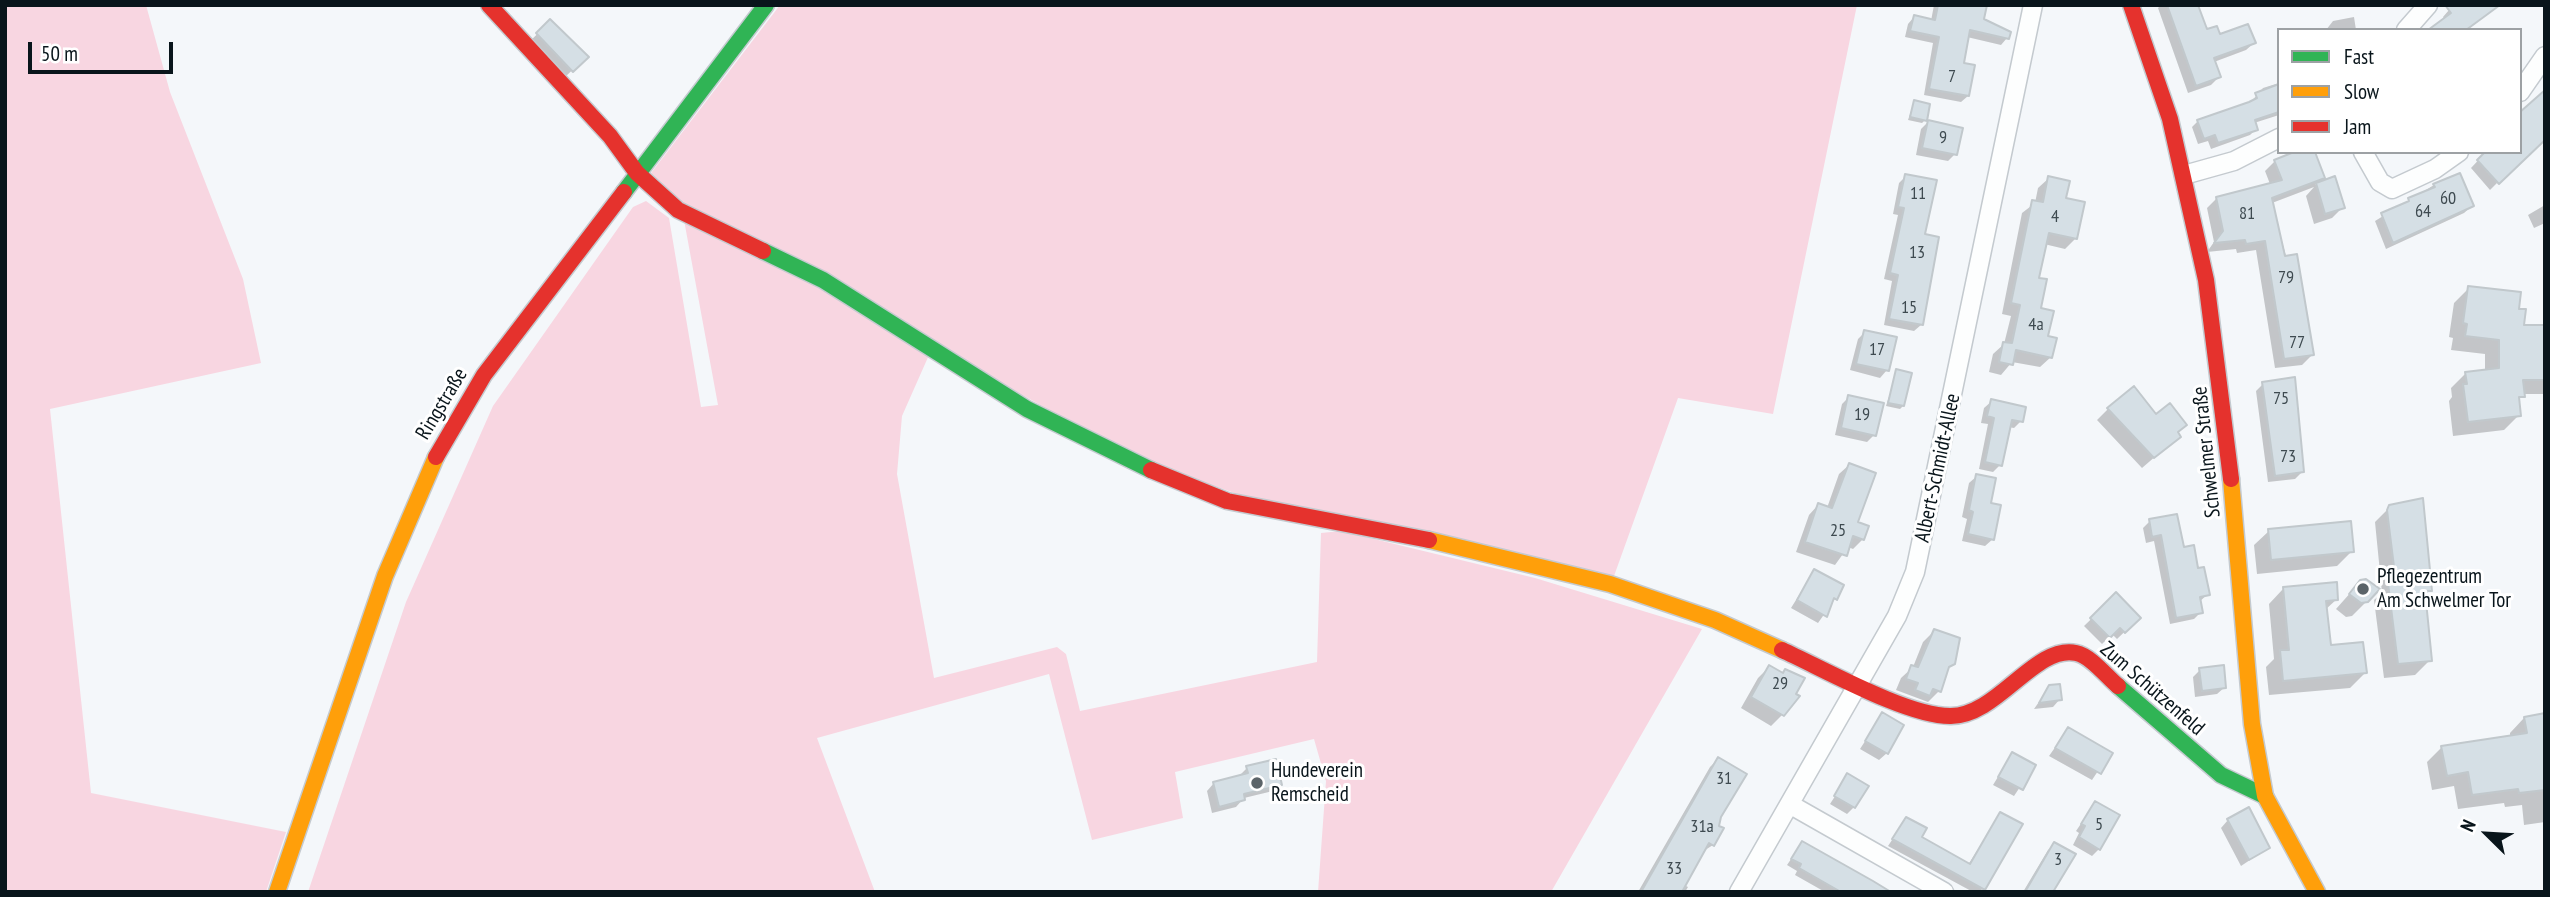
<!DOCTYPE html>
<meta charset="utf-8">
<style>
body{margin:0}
#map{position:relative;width:2550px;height:897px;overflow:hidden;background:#f4f7fa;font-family:"PT Sans Narrow",sans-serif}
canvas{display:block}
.frame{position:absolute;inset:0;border:7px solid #09151b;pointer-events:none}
.legend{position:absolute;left:2277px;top:28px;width:245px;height:126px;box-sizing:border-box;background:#fff;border:2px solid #9da1a4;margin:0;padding:9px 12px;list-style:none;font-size:21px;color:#09151b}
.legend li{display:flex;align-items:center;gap:14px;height:35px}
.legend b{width:35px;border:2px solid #9da1a4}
.north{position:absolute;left:2452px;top:799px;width:70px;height:70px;-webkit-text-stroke:5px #fff;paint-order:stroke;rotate:294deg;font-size:19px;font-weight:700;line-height:28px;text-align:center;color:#09151b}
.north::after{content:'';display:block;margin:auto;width:24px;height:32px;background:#09151b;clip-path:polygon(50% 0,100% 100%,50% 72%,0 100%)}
.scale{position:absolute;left:28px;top:42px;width:145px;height:32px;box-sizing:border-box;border:4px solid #09151b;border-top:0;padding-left:9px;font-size:21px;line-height:24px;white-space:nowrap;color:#09151b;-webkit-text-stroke:5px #fff;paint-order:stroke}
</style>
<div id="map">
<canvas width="2550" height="897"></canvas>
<div class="frame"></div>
<ul class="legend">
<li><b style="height:9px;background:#30b455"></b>Fast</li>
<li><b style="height:9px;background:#ff9f0a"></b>Slow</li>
<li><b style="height:9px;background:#e5322d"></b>Jam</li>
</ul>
<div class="north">N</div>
<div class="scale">50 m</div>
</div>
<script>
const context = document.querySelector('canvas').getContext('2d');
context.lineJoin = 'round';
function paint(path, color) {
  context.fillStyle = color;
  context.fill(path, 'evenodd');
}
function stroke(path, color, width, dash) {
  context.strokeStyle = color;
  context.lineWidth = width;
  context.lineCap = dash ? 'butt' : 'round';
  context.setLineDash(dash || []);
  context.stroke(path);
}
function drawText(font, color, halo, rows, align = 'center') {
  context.font = font + ' "PT Sans Narrow",sans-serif';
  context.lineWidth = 6;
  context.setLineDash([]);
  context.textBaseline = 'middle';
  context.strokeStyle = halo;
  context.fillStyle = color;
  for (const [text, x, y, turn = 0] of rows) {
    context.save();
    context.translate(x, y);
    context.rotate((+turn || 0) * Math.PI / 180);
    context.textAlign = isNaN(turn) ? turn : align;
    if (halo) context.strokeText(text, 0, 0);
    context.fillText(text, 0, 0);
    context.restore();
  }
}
const green = new Path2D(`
 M5,5H146L170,92L243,279L261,363L50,409L91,793L286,832L266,892H5Z
 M780,5H1857L1773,414L1678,398L1614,576L1255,500L1141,461L679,204L651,173Z
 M646,201L669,218L701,407L718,405L684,220L789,270L929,355L902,416L897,474L934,678L1057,647L1066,654L1080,711L1317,662L1321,533L1341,531L1535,578L1702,629L1551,892H1318L1326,781L1314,739L1175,772L1183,818L1092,840L1049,674L817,738L875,892H308L406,602L493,406L633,207Z`);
const shadow = new Path2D(`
 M1934,5H1985L1982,21L2007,38L2001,45L1967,37L1962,65L1968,96L1961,102L1924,95L1933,43L1905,37L1908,24L1914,17L1931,21Z
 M2161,5H2196L2206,31L2254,43L2246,50L2214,62L2219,77L2211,85L2188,93L2158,8Z
 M2449,10L2470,27L2471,29L2434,30L2445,20L2443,17Z
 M2354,17L2356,30H2326L2333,21Z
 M550,22L586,57L564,78L530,41Z
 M2279,83V115L2254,123L2256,129L2250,135L2211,149L2208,141L2198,144L2192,127L2198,121L2250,103L2263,88Z
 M1914,102L1925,120L1922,123L1908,120Z
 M1928,122L1955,154L1948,161L1916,155L1921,129Z
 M2545,135L2490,190L2471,168L2486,152H2520Z
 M2275,161L2323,178L2315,185L2334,178L2343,207L2332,218L2314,224L2306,196L2314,187L2272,203L2312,355L2302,365L2275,368L2256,250L2237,253L2236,249L2207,252L2214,242L2207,208L2216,199L2270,184L2265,171Z
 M1906,176L1923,236L1921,325L1914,331L1884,325L1892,281L1884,279L1898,215L1893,214L1899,183Z
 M2049,178L2064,200L2076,238L2065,249L2044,244L2037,279L2039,309L2051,357L2040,367L2012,362L2001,375L1989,372L1993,354L2004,344L2011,316L2002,314L2022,213L2035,203L2038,188Z
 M2434,185L2472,206L2464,213L2386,249L2375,221Z
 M2545,205V223L2534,228L2528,215Z
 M2469,288L2518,310L2522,327H2545V394H2523L2517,401L2519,415L2504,430L2453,436L2449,401L2452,397L2451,388L2466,373L2485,371V354L2451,350L2453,338L2449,337L2454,303Z
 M1865,332L1887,370L1880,378L1850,370L1858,339Z
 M1897,371L1903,406L1900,409L1886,406Z
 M2263,384L2302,472L2295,479L2268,482L2256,391Z
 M1849,397L1874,435L1867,442L1835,435L1842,404Z
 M1992,401L2021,421L2014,428L2008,427L2000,465L1993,472L1979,469L1988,424L1981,423L1984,408Z
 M2108,409L2176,433L2179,436L2142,468L2097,420Z
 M1849,465L1856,523L1863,539L1853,549L1848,547L1835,565L1796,552L1809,515L1818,505L1827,508L1839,474Z
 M1977,476L1989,505L1993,539L1985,546L1962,541L1967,519L1962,517L1969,483Z
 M2390,507L2430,590L2424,596L2430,660L2415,675L2384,678L2374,600L2382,593L2375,522Z
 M2150,521L2182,549L2208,594L2199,602L2201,612L2194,619L2170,624L2154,541L2146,543L2143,528Z
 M2269,531L2352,551L2337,566L2257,574L2254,545Z
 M1814,571L1835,599L1818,623L1791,608Z
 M2360,582L2378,590L2352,616L2346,617L2336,609Z
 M2283,589L2337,599L2325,610L2329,647L2365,673L2350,688L2269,695L2266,667L2274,659L2269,604Z
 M2116,595L2139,618L2117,639L2112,634L2102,644L2084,626Z
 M1934,631L1953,664L1946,670L1939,691L1928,702L1896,690L1901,678L1913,667L1923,642Z
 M1769,667L1783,674L1782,715L1771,726L1741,708L1758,678Z
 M2200,670L2225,687L2217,694L2195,697L2193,677Z
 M2050,686L2060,699L2053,707L2034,709Z
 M1882,715L1887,753L1879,760L1860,749Z
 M2545,715V822L2524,825L2522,805L2505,807L2504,803L2458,809L2454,786L2432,790L2427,762L2442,747L2510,737V733L2524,718Z
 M2068,729L2110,753L2092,780L2049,756Z
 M2012,754L2034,766L2014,796L1993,785Z
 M1718,759L1720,817L1713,845L1702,852L1684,885L1688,887L1685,892H1638L1710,767Z
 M1247,768L1280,784L1273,791L1244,798L1236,807L1212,813L1207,791L1214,783L1240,775Z
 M1848,776L1854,807L1847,814L1830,804Z
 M2095,803L2099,849L2092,856L2073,845L2079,833L2076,831Z
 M2000,814L1981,892H1973L1888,846L1906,819L1920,838L1968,865Z
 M2228,820L2268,848L2241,866L2221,828Z
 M1802,843L1887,892H1825L1795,875L1797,871L1787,865Z
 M2055,844L2052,892H2023L2048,850Z`);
const building = new Path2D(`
 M1938,5H1987L1984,19L2011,32L2009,39L1970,30L1964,63L1975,65L1969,96L1929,89L1939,37L1910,31L1914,15L1935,20Z
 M2167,5H2198L2207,29L2217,26L2220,34L2248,24L2256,43L2214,58L2221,77L2196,86Z
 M2445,5H2500L2466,30H2428L2451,13Z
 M550,19L589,57L573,72L536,33Z
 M2279,84V112L2255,120L2258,130L2218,143L2215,135L2204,139L2197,120L2249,102L2257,98L2255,93Z
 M2545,90V140L2499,184L2477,160L2485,152H2520V112Z
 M1914,100L1930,104L1927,121L1910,117Z
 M1928,120L1963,128L1957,155L1922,148Z
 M2294,152H2315L2325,178L2272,198L2285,256L2297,254L2314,355L2284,359L2265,241L2246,244L2245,240L2214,243L2223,231L2216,197L2282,180L2274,160Z
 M2460,173L2474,206L2393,243L2381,213L2409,201L2408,198L2435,187L2433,184Z
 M1905,174L1937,180L1925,234L1939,237L1923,325L1889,319L1898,275L1890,273L1904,208L1898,207Z
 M2048,176L2070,181L2066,198L2085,202L2077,239L2049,233L2039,278L2047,279L2041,308L2054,311L2048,336L2057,338L2052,358L2016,350L2013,365L1999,362L2003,342L2012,343L2020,305L2011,303L2032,200L2043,202Z
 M2335,176L2345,208L2325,214L2316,183Z
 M2468,286L2521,292L2519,309H2526L2524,325H2545V380H2523L2525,397H2519L2521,416L2468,422L2463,384H2467L2465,372L2499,368V340L2465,336L2467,324L2463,323Z
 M1864,330L1897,337L1889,371L1856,364Z
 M1896,369L1912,373L1904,406L1888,403Z
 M2295,377L2304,472L2275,476L2262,382Z
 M2134,386L2156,414L2170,403L2187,425L2178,432L2181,437L2154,458L2107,408Z
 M1848,395L1884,403L1876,436L1841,428Z
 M1991,399L2026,407L2023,422L2012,420L2002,466L1985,462L1994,418L1987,416Z
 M1849,463L1876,473L1858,522L1869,526L1864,540L1853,536L1847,556L1805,542L1818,503L1832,508Z
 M1976,474L1996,478L1991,503L2001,505L1994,540L1968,534L1973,512L1969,510Z
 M2423,498L2432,591H2425L2432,661L2398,664L2388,583H2396L2387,510L2389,505Z
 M2177,514L2184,547L2194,545L2198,568L2204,567L2210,595L2200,597L2203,613L2176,618L2161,535L2152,537L2149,519Z
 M2351,521L2354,552L2271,560L2268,529Z
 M1814,569L1844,585L1837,600L1834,598L1827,617L1797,600Z
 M2366,579L2380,589L2368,602L2361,603L2349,594L2360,580Z
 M2337,582L2338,600L2326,601L2331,645L2363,642L2367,673L2283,681L2280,650H2289L2283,587Z
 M2116,592L2141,618L2125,633L2120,628L2110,638L2090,618Z
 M1934,629L1960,638L1955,664L1949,667L1941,692L1933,689L1930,696L1915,690L1918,683L1906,679L1911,665L1918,667Z
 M1769,665L1783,673L1785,669L1805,678L1796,694L1800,696L1784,716L1751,697Z
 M2224,665L2226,688L2202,691L2199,668Z
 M2060,684L2062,700L2039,703L2049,685Z
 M1882,712L1904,725L1888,754L1865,741Z
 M2545,713V790L2519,793L2518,789L2472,795L2468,772L2447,776L2441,746L2527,733L2524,717Z
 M2068,727L2113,753L2101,774L2055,748Z
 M2012,752L2036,765L2023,790L1998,777Z
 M1718,757L1747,774L1721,817L1719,826L1724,828L1714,846L1709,843L1682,892H1641Z
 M1276,759L1282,785L1244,794L1245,800L1219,807L1213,782L1248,773L1246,766Z
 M1847,773L1869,786L1855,808L1834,796Z
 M2095,801L2120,815L2100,850L2079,837L2085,826L2081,824Z
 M2249,807L2270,848L2249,860L2227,819Z
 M2000,812L2023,824L1985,890L1892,839L1906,817L1927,828L1922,837L1970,864Z
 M1802,841L1873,881L1891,892H1841L1799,868L1801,864L1791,859Z
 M2054,842L2076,854L2053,892H2025Z`);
const street = new Path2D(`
 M2406,30L2428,5
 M2520,92L2545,56
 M2363,152L2380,182L2392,189L2435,169L2459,152
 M2184,175L2234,161L2279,138
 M1791,805L1944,892
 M1739,892L1897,616L1915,572L2033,5`);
const fast = new Path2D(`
 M624,192L766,5
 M763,251L823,280L1027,409L1151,470
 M2118,686L2221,775L2265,796`);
const slow = new Path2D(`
 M2231,479L2252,724L2265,796L2317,892
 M1429,540L1610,584L1715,620L1782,650
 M277,892L385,576L436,457`);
const jam = new Path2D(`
 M489,5L610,136L637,173L678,210L763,251
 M2131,5L2170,119L2206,280L2231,479
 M436,457L484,375L624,192
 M1151,470L1227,501L1429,540
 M1782,650C1824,669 1907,716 1950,716C1997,717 2035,644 2076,653C2091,656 2106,676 2118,686`);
const markers = [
 [2363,589,7,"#5b6469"],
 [1257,783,7,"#5b6469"]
];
const numberNames = [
 ["7",1952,77],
 ["9",1943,138],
 ["11",1918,194],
 ["60",2448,199],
 ["64",2423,212],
 ["81",2247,214],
 ["4",2055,217],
 ["13",1917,253],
 ["79",2286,278],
 ["15",1909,308],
 ["4a",2036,325],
 ["77",2297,343],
 ["17",1877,350],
 ["75",2281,399],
 ["19",1862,415],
 ["73",2288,457],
 ["25",1838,531],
 ["29",1780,684],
 ["31",1724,779],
 ["5",2099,825],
 ["31a",1702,827],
 ["3",2058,860],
 ["33",1674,869]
];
const streetNames = [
 ["Ringstraße",442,404,-59],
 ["Schwelmer Straße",2207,452,-96],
 ["Albert-Schmidt-Allee",1938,468,-78],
 ["Zum Schützenfeld",2152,689,41]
];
const poiNames = [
 ["Pflegezentrum",2377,577],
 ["Am Schwelmer Tor",2377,601],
 ["Hundeverein",1271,771],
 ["Remscheid",1271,795]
];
paint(green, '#f8d6e1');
paint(shadow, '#0003');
paint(building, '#d5dfe5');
stroke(building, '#c1c8cc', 2);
stroke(street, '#c4cacf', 21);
stroke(fast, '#c4cacf', 19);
stroke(slow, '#c4cacf', 19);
stroke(jam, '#c4cacf', 19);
stroke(street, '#fdfefe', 18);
stroke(fast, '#30b455', 16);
stroke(slow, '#ff9f0a', 16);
stroke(jam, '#e5322d', 16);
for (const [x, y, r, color] of markers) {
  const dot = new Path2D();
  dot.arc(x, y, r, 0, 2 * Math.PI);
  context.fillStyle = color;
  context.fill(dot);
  stroke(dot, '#fff', 2.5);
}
drawText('18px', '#3e4a50', null, numberNames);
drawText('21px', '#09151b', '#fff', streetNames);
drawText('21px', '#09151b', '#fff', poiNames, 'left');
</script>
